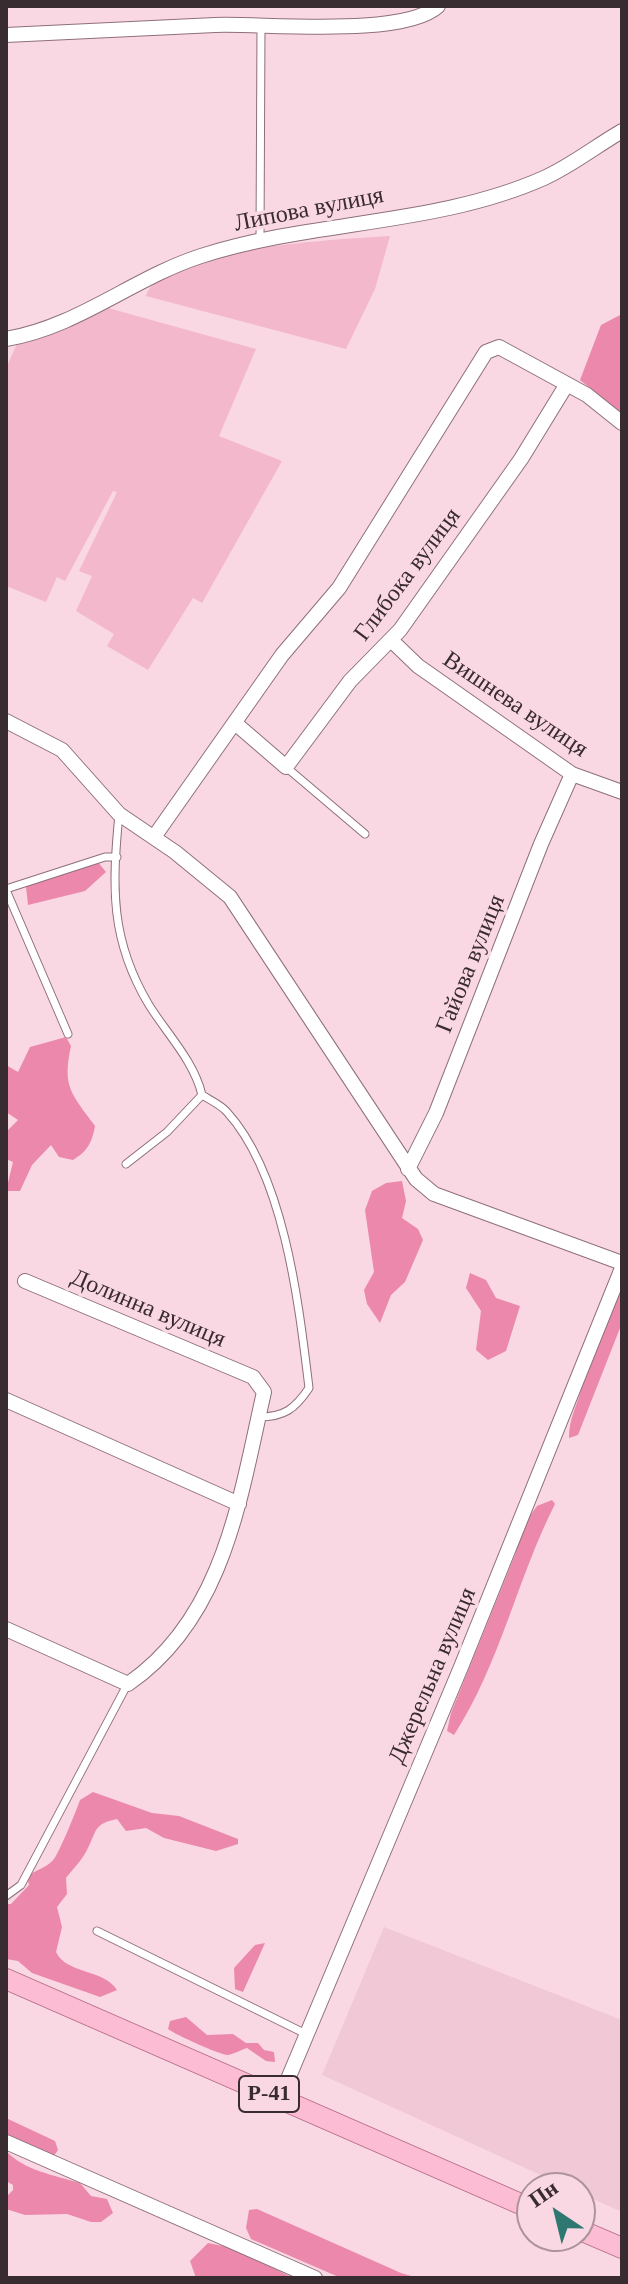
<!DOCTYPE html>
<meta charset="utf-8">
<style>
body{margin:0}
#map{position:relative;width:628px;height:2284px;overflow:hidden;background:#fad8e3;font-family:"Times New Roman",serif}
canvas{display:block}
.frame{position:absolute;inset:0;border:8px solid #392c30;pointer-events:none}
.north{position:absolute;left:516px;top:2172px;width:80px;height:80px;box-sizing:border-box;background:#fad8e3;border:2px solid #ad939b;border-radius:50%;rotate:325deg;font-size:22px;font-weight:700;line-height:32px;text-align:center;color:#392c30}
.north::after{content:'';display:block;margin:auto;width:28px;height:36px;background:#2f7771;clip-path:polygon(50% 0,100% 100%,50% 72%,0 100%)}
</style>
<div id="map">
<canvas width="628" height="2284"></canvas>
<div class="frame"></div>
<div class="north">Пн</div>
</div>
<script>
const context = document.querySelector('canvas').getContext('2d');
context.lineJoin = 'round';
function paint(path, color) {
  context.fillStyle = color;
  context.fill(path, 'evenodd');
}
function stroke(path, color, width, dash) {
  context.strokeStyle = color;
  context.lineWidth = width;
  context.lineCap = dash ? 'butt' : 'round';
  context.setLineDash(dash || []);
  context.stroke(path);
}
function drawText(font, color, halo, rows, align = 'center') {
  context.font = font + ' "Times New Roman",serif';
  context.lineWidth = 7;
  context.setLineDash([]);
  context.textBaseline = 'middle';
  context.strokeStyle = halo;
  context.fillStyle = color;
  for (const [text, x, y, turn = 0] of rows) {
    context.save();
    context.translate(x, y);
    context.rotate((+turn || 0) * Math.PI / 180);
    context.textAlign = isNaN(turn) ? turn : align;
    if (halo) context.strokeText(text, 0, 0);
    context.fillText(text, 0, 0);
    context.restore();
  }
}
const built = new Path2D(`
 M384,1927L622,2020V2212L580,2193V2188H569L322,2075Z`);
const green = new Path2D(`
 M390,236L375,289L346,349L146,296C161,247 344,239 390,236Z
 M108,308L256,349L219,436L282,461L202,603L193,598L148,670L107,646L114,634L76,611L92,576L79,571L117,492L113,491L65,581L57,577L46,602L6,586V368L17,344Z`);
const forest = new Path2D(`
 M622,314V414L580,380L601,325Z
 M97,861L106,872L85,891L28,905L26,887L52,873Z
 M66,1037L71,1046C62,1087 71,1093 95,1126C92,1142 88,1151 73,1160L59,1157L51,1145L32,1165L20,1191H6L13,1162L6,1159V1132L18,1120L6,1112V1065L18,1072L30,1047Z
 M402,1181L406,1201L402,1218L418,1229L423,1240L405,1282L391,1295L380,1323L367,1304L364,1290L374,1272L365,1210L372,1191L386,1183Z
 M622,1265V1323L578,1435L569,1438C569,1419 576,1408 581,1390C592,1347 606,1307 622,1265Z
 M470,1273L486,1280L496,1298L520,1306L506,1351L488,1360L476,1350L481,1311L466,1288Z
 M552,1500L555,1504C517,1579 500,1664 454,1735L447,1731L451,1713L515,1555L524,1524L537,1506Z
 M93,1792L152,1813L179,1816L238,1839V1844L216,1851L164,1838L146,1828L126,1831L117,1819C93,1824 97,1831 87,1850C82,1860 73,1869 66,1878L67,1894L57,1907L62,1927L56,1952C66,1974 104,1969 117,1990L100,1997L32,1973L18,1961L6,1959V1904H11L29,1885L27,1876C35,1871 49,1866 54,1859C59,1853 77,1809 80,1800Z
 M265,1943L243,1992L235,1989L234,1968L255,1945Z
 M186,2017L207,2035L233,2034L246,2043H258L264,2050L274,2052L275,2062L266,2061L247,2048C241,2050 234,2054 228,2055C220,2055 176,2035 168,2029L170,2021Z
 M6,2118L55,2141L58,2150L53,2157L6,2137Z
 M6,2151C25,2171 54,2175 80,2183L91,2196L107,2199L113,2213L101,2222H91L67,2214L25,2215L6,2209V2197L13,2190V2185L6,2181Z
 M257,2209L401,2273L418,2278H341L251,2239L246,2228L249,2210Z
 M208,2243L233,2248L293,2278H196L190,2261Z`);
const lane = new Path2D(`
 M260,239L261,26
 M286,767L365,834
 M119,814C112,887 110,940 149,1005C167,1034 194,1061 202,1095L167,1132L126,1164
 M6,889L105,857H117
 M6,890L68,1034
 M202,1095C210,1100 221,1105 227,1112C285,1176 299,1306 309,1388C295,1409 284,1417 259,1417
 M6,1896L21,1885L127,1685
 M97,1931L306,2034`);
const street = new Path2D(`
 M6,35C76,32 145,28 215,25C264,23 403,38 438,6
 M6,339C78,327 133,278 201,256C312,220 436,226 544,178C571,166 596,146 622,131
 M392,641L418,666L572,774L622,792
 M6,721L62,750L119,814L175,852L230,897L416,1179L434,1194L622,1263
 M235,723L286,767L350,681L400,630L521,459L567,384
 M154,837L282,655L339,588L486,352L499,347L587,395L622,423
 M408,1169L436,1113L541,844L572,774
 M6,1400L239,1504
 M6,1629L128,1684C224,1618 240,1498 264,1392L253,1377L25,1281
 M280,2098L461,1667L622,1268
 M6,2142L315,2278`);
const primary = new Path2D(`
 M6,1979L532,2209
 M580,2230L622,2248`);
const shields = [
 [269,2094,60]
];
const shieldNames = [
 ["Р-41",269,2094]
];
const streetNames = [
 ["Липова вулиця",309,210,-11],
 ["Глибока вулиця",408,575,-53],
 ["Вишнева вулиця",515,705,34],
 ["Гайова вулиця",471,964,-68],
 ["Долинна вулиця",148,1309,23],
 ["Джерельна вулиця",433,1676,-67]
];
paint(built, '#f1c8d5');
paint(green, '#f3b8cb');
paint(forest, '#eb88ac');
stroke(lane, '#8e7079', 9);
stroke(street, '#8e7079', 16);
stroke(primary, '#b66d87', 22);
stroke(lane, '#fff', 7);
stroke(street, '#fff', 14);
stroke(primary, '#fcbcd3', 20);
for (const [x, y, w] of shields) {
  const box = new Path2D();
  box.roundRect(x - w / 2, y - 18, w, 36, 6);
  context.fillStyle = '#fad8e3';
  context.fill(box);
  stroke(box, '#392c30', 2);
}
drawText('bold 22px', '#392c30', null, shieldNames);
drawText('24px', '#392c30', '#fad8e3', streetNames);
</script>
